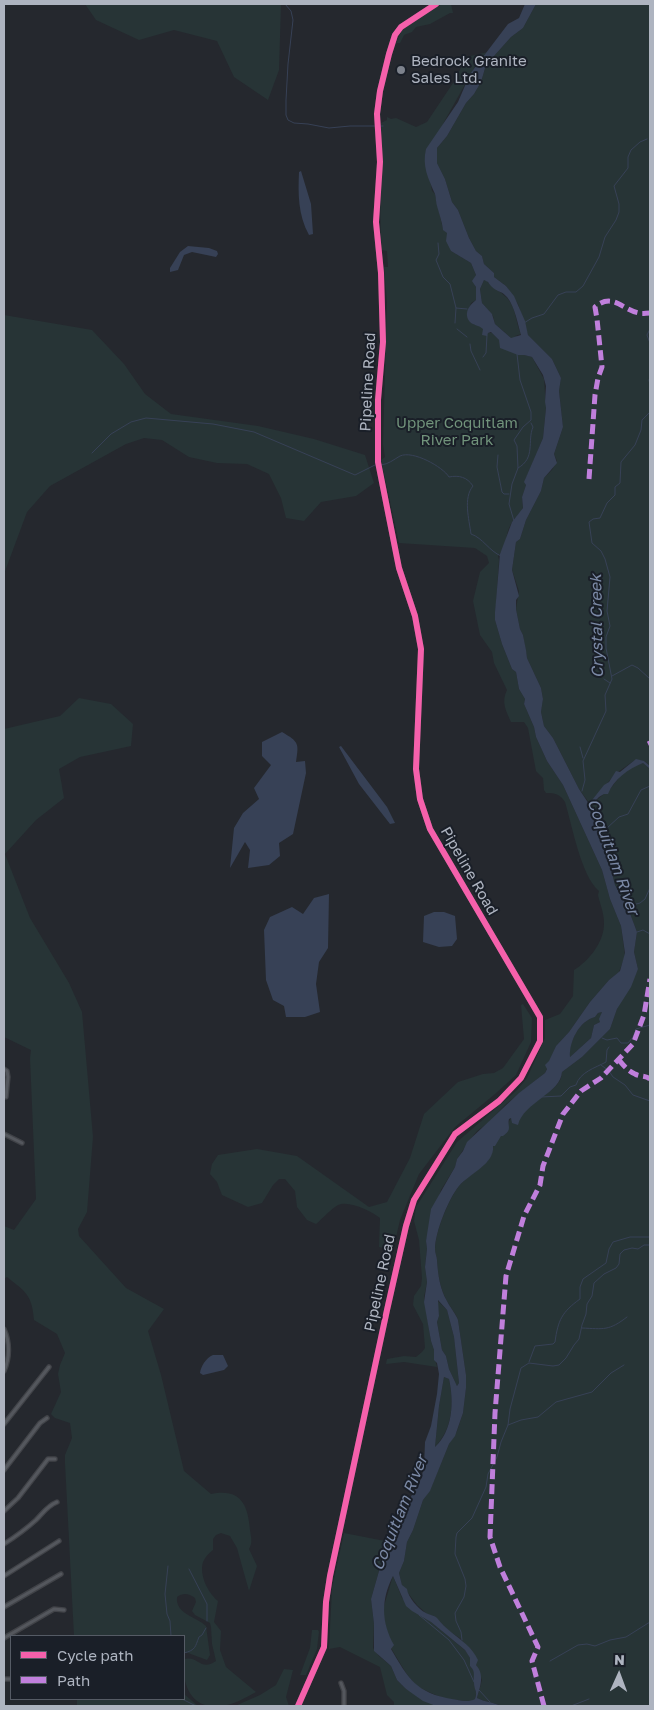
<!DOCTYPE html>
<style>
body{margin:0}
#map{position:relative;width:654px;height:1710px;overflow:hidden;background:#25282e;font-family:"Golos Text",sans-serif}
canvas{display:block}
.frame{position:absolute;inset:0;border:5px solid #aeb4c0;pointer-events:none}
.legend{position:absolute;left:10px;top:1635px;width:175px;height:65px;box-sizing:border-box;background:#1a1f28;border:1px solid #555b65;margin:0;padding:6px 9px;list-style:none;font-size:15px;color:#aeb4c0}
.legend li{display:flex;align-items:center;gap:10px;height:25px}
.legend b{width:25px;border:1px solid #555b65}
.north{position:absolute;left:594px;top:1650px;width:50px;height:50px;-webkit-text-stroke:4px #1a1f28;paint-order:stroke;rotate:2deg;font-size:14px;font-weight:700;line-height:20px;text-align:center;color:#aeb4c0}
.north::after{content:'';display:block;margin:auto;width:18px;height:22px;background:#aeb4c0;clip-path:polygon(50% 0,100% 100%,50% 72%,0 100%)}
</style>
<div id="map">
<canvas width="654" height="1710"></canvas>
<div class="frame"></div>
<ul class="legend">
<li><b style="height:6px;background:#f560ab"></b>Cycle path</li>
<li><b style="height:6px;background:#c07fdc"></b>Path</li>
</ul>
<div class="north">N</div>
</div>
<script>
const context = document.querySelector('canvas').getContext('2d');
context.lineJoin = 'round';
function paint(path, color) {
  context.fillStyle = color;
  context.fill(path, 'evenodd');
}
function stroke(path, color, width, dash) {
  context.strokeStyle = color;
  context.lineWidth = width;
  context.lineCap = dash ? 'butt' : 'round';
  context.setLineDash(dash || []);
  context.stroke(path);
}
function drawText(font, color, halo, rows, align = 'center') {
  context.font = font + ' "Golos Text",sans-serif';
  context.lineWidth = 4;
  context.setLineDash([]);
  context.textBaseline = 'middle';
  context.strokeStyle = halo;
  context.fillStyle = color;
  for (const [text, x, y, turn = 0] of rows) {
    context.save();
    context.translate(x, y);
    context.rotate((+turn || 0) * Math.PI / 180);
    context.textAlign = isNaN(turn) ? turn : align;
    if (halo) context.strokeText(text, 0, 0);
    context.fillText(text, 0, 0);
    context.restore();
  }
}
const green = new Path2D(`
 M85,4H281L279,70L268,100L234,77L217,41L174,30L139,40L96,20Z
 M441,4H451L453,13H450L430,24L416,27L412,32L404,35L400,43H396L402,30Z
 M536,4H650V766L644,761L635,760L615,774L590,804L579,789L553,738L544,726L541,712L543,699L541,688L527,658L523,635L520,629L516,609L519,591L512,570L516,542L520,539L526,520L541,491L544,478L552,470L557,461L554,454L563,427L559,391L561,378L552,359L528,335L518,304L506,286L494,277V273L484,264L482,256L476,251L469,238L458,210L452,202L445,179L437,163V148L447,136L466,103L474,94L481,82L486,65L511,37L523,28Z
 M488,52L478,61L444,122L427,162L432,191L435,194L443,229L447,233L451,251L471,263L476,275L474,279L477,292L476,300L471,303L467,315L471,323L482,327L488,333H492L500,341L520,354L532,357L544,379L546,408L543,438L525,481L526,485L522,497L523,508C520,514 514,518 511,524C504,536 509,544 498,556L499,560L495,620L502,644L512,669L516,672L519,689L525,699L524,704L534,727L536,737L547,761L563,785L602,870L610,899L621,926L625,956L619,972L609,980L590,1002L569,1032L556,1046L545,1073L506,1104L488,1123L477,1131L469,1141L457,1159L455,1167L441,1190L426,1241L427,1249L425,1267L427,1282L424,1297L431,1341L434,1350V1355L437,1367L404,1362L386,1364L387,1359L404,1356L416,1357L422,1352L425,1348L423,1324L413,1305L414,1296L421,1286L422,1278L419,1240L414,1221L416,1207L457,1142L517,1090L527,1078L545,1038V1020L560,1014L573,996L574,970C589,961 605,941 604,922C604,913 600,904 598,895L599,891C581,876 572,825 565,802C560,794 555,793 546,793L544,790L543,778L536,771L528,728L524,722H511C506,711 501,702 507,690L494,663L492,652L480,635L473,601L480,572L489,563L487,556L475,548L399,543L381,460L385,457L383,444L387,302L384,267H388L387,251L382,250C378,208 383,166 381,123L387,120V117L391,119L396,118L416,127L427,122L455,80L466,57Z
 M484,280L487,281C494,290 499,290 506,297C516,306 516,324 521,334L515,336L520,337L526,349L513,348L504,342V338H510V337L495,324L493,316L482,303L480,289Z
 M4,315L92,330L124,364L145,394L171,414L258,426L314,439L365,455L374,483L356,496L321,502L304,521L286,518L281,498L269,474L247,464L217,463L189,457L162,440L144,438L126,444L50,486L27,512L4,574Z
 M79,698L111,704L133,724L131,746L80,757L59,769L64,798L36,820L5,854L30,918L69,983L82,1012L93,1137L87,1212L78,1229L79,1236L126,1288L164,1309L148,1331L161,1375L184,1471L211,1494C241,1488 248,1505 250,1530C251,1538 253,1542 249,1549L257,1566L249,1591L237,1548L230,1536L221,1533L216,1535L213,1539V1550C209,1553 205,1557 203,1562C199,1575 208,1593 218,1601L214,1622L221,1631L220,1650L226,1667L256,1692C244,1699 224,1710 208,1706C187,1701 182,1678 184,1659C199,1655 200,1672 216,1661L212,1644L211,1627L210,1623L195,1615L192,1611L196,1602L195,1598C189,1594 184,1592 177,1597C175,1614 197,1617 206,1626L210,1655L207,1660L188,1653H184V1636H74L65,1463V1455L72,1438L70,1423L55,1418L51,1414L61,1392L58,1374L60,1365L65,1353L57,1334L34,1320C32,1295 26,1292 7,1277L4,1279V1226L14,1230L36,1199L30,1058L31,1050L4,1037V729L60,716Z
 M643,763L650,769V1706H501C493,1702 485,1702 477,1698L482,1680L476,1665L461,1639L449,1631L434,1616L427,1614L417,1605L402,1585L399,1573L404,1561L407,1542L413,1530L423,1500L430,1490L449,1444L457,1431L463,1413L466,1388V1375L458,1320C457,1315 450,1307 447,1301C440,1288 438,1275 437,1260C437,1257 435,1253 435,1249C435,1233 449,1198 459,1186C469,1174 495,1163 492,1146L501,1135L511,1118L518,1119C525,1112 531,1105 539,1099C548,1092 562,1085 562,1072L582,1057L610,1029L617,1009L638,969L634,952L637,932L628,908L615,885L606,849L590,811L593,803L610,789L622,774L634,766Z
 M523,1004L532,1018L531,1042L516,1075L495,1094L455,1127L419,1174L400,1220L393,1250L379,1247L380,1218C371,1211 349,1200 338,1205C331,1209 323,1218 316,1224L307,1220L297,1207L295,1191L285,1179H279L273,1185L262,1203L248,1207L222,1195L217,1182L210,1174L212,1164L218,1155L257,1149L297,1156L369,1207L387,1202L410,1158L424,1114L458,1082L483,1074L494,1073L503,1068L524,1039L521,1005Z
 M602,1012L600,1022L594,1025L591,1038L570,1057C568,1043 579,1021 595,1017L598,1013Z
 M437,1300L447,1310L454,1337L459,1383L457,1386L449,1369L446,1356L442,1350L437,1322L439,1316Z
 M444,1377L449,1379C454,1403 453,1428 435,1447L439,1406Z
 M344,1533L390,1542L381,1564L371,1599L374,1624L373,1648L379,1656L391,1666L397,1680L406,1689L438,1706H394V1702L387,1695L380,1667L340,1647L329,1649L332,1588Z
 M393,1576L402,1598L466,1651L470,1658V1666C476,1672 474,1675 474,1682C474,1690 478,1690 475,1699L472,1701H465L443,1698L431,1693L416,1686L406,1673L391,1648L384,1619V1606Z
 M312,1630H318L319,1632L317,1649L306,1675H300L310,1648Z
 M284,1669L293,1670L286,1697L289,1706H235L260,1695L276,1685Z
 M184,1694L198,1706H77V1699H184Z`);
const water = new Path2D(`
 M525,4H536L523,28L511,37L486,65L481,82L474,94L466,103L447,136L437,148V163L445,179L452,202L458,210L469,238L476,251L482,256L484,264L494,273V277L506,286L514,296L525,321L528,335L552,359L561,378L559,391L563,427L554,454L557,463L544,478L541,491L526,520L520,539L516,542L512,570L519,596L516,600V609L520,629L523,635L526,650L527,658L541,688L543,699L541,712L544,726L553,738L579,789L589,804L604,785L609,782L616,771L620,772L636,759L644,761L650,766V769L643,763C628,769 614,779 608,794H604L599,797L593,803L590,811L606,849L615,885L628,908L637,932L634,952L638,969L631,987L617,1009L610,1029L582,1057L562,1072C561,1093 524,1102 518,1125L512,1123L511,1118L509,1119C507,1127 513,1129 503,1136H501L495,1146H493C495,1164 469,1174 459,1186C449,1198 435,1232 435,1249C435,1253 437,1257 437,1260C438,1275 440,1289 447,1301C450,1307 457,1316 458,1320L466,1375V1388L463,1413L455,1436L449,1444L430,1491L423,1500L413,1530L407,1542L404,1561L399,1573L402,1585L407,1589C408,1597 418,1609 426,1613C430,1615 434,1615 437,1618C441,1623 446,1628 451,1632C462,1641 472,1647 478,1660L476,1665C485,1675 480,1687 477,1698C485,1702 493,1702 501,1706H436L423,1701L406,1689L397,1680L391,1666L374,1651V1624L371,1599L381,1564L393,1535L396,1531L400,1516L421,1479L424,1467L425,1442L431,1426L437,1394L439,1374L437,1363L434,1360V1350L431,1341L424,1302L427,1282L425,1267L427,1249L426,1241L431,1209L455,1167L457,1159L463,1151L467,1142L519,1093L545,1073L547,1069L545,1065L549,1061L556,1046L569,1032L590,1002L609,980L620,971L625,953L621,926L610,899L602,870L563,785L547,761L536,737L534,727L524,704L525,699L519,689L516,672L512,669L502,644L495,620V612L500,554L512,522L523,508L522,497L526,485L524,482L543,438L546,408L545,402L546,386L543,375L532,357L524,355H518L500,348L499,340L491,332L488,333L487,336L482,335L483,329C480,326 474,325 471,323C463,315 468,306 476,300V287L472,281L476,275L471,263L451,251L446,241L447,233L443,230C442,221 439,214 437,206C436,203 436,198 435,194C428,178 422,166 426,149L458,102L470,74L508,24L519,18ZM484,280L488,282C495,293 500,289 507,297C515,307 518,325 521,335L511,338L495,324L492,314L482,303L480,289ZM602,1012L599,1019L600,1022L594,1025L591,1038L570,1057C569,1042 579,1021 595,1017L598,1013ZM438,1300L447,1310L454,1337L459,1383L457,1386L449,1369L446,1356L442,1350L437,1322L439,1316ZM444,1377L449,1379C454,1402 453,1430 435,1447L439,1406ZM393,1576L406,1606L412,1611L431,1622L465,1650L470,1658V1666C476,1672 473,1675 474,1683C474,1691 478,1690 475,1699C468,1703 459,1700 452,1699C416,1693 408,1678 391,1649L394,1645C381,1622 381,1599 393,1576Z
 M301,171L311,204L313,234L309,235C298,215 298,194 299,172Z
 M188,246L209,248L217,251L218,254L216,257L192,252L184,255L178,270L170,272V268L180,252Z
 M282,732C299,742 299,743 296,762L305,761L306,773L293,834L279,843L280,856L269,865L248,868L250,850L245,842L230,868L234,828L243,813L259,799L254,788L271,765L262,756V742Z
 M341,746L387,807L395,823L390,824L359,784L339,747Z
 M329,894L328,948L319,962L316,984L320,1012L305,1017H286L284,1006L273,1000L266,980L264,930L270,917L292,907L303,914L314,898Z
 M434,912H444L455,916L457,939L452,946L439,947L423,942L424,916Z
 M213,1355H223L228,1366L224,1370L203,1375L200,1373C201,1366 206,1358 213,1355Z`);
const stream = new Path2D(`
 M285,4L291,11L293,20L288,64L286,100V115L288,120L294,123L308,124L329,128L350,126H383
 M438,243L439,254L436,260L443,277L450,284L456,308L467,309
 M455,323L456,308
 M524,323L532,318L544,314L558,295L566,292H576L583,286L599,257L605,237L616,220L619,212V204L614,186L628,168V157L631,150L640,142L647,139
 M457,329L467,337
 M650,329L647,335L650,343
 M470,344L471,351L480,370
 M483,357L486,353L487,335
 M650,377L649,380L650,385
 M92,453L111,434L131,422L146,418L213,424L254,432L355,475L375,465
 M498,455L497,467L502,492L504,494H509
 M381,465C389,464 393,460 400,456C413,450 443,467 449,477C459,475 467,477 473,486C463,498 469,519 471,534C483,538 489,551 501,556
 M518,468C536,458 527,441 533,427L531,423
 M514,521L509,504L512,484L518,468L517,446L514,440L523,427L531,420V412L520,380L517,354
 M612,676L632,665L638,668L650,679
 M604,679L610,683
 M580,747L583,758
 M582,791L585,780L583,761L606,711L605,695L612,679L606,648V637L610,626L607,611L610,577L605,559L601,551L592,543L589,522L593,519L600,518L607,503L615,495V487L620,483L621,462L635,445L641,430L642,420L650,412
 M599,832L607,828L619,817L628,814L641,790L650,786
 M625,907L640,903L645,899L650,888
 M637,932L643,930L650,934
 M602,1038L607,1040L617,1038L621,1043H628L633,1037L636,1029L650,1025
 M601,1065L609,1071L613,1077L625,1085L633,1095L650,1101
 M541,1097L561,1096L570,1087L576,1085C580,1072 595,1068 606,1062L607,1050L609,1047
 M582,1328C604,1329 609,1331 627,1317
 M529,1362L535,1346L553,1344L555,1342C558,1320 562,1312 580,1299V1287L583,1279L606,1263L609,1249L613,1242L630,1237H650
 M508,1425L521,1420L538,1417L556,1402L592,1392L611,1373L624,1365
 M168,1566L165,1594L167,1614L170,1621L171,1636
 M189,1569L207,1604V1621
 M419,1615L449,1640L464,1660L474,1682
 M462,1640L461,1632L456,1621L455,1613L464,1597L466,1586L465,1579L455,1554L456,1537L457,1533L472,1518L486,1487L488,1474L497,1457L501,1442L508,1425L510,1409L521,1368L529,1363L553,1366L559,1365L566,1358L574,1345L579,1339L582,1325L586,1314L587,1304L592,1296L594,1283L604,1274L616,1268L619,1264L620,1254L624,1250L632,1248L638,1249L644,1245H650
 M184,1653C196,1650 195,1647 199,1637L202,1635L206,1628
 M550,1661L578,1645L587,1644L595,1646L610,1640L626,1637L650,1622
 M479,1690L490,1702
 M182,1699L196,1706
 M571,1706L589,1699
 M650,1706V1704`);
const minor = new Path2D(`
 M4,1069L7,1071L8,1077L6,1097
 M4,1134L22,1143
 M4,1329C10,1342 10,1358 4,1371
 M4,1424L49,1367
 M4,1470L40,1423L47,1418
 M4,1511L18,1498L48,1459H55
 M4,1544C15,1537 26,1529 36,1520C43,1513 47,1506 57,1502
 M4,1576L59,1541
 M4,1607L61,1574
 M4,1638L54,1609L64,1610
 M4,1679H11
 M341,1683L344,1691V1706`);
const tertiary = new Path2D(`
 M298,1706L324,1647L326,1602L330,1576L387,1310L406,1226L414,1200L455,1134L499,1101L521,1078L540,1041V1017L430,829L420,799L416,769L421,649L415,616L399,568L378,462V400L383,342L381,273L376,222L380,162L377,114L380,91L389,54L395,35L401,27L436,4`);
const quiet = new Path2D(`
 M589,479L595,395L598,378L602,367L597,319L595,307C613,292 622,310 639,313C642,314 646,313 650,313
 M648,744L650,743
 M619,1060C624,1066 628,1071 635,1074C640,1077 645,1075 650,1079
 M544,1706L532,1661L538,1647L500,1567L490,1537L495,1413L506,1276L524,1216L540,1185L543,1166L563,1114L581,1091L601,1078L633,1044L644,1015L650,979`);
const cycleway = new Path2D(`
 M298,1706L324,1647L326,1602L330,1576L387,1310L406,1226L414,1200L455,1134L499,1101L521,1078L540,1041V1017L430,829L420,799L416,769L421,649L415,616L399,568L378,462V400L383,342L381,273L376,222L380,162L377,114L380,91L389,54L395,35L401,27L436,4`);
const markers = [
 [401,70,5,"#7e838d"]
];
const poiNames = [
 ["Bedrock Granite",411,61],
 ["Sales Ltd.",411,78]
];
const streetNames = [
 ["Pipeline Road",368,382,-87],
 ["Pipeline Road",469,871,60],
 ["Pipeline Road",380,1283,-78]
];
const parkNames = [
 ["Upper Coquitlam",457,423],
 ["River Park",457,440]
];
const waterNames = [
 ["Crystal Creek",597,626,-91],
 ["Coquitlam River",613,857,70],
 ["Coquitlam River",400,1513,-68]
];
paint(green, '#273436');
paint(water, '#374156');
stroke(stream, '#374156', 1);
stroke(minor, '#414348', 5.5);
stroke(tertiary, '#414348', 6);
stroke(minor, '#54575d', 3);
stroke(tertiary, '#54575d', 4);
stroke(quiet, '#c07fdc', 5, [10, 5]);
stroke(cycleway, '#f560ab', 6);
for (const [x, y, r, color] of markers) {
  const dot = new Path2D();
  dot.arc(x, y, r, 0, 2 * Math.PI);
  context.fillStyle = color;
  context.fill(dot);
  stroke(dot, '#1a1f28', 2);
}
drawText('15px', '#aeb4c0', '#1a1f28', poiNames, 'left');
drawText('15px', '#aeb4c0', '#1a1f28', streetNames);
drawText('15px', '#71937b', '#1a1f28', parkNames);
drawText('italic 16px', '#7b89a5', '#1a1f28', waterNames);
</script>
